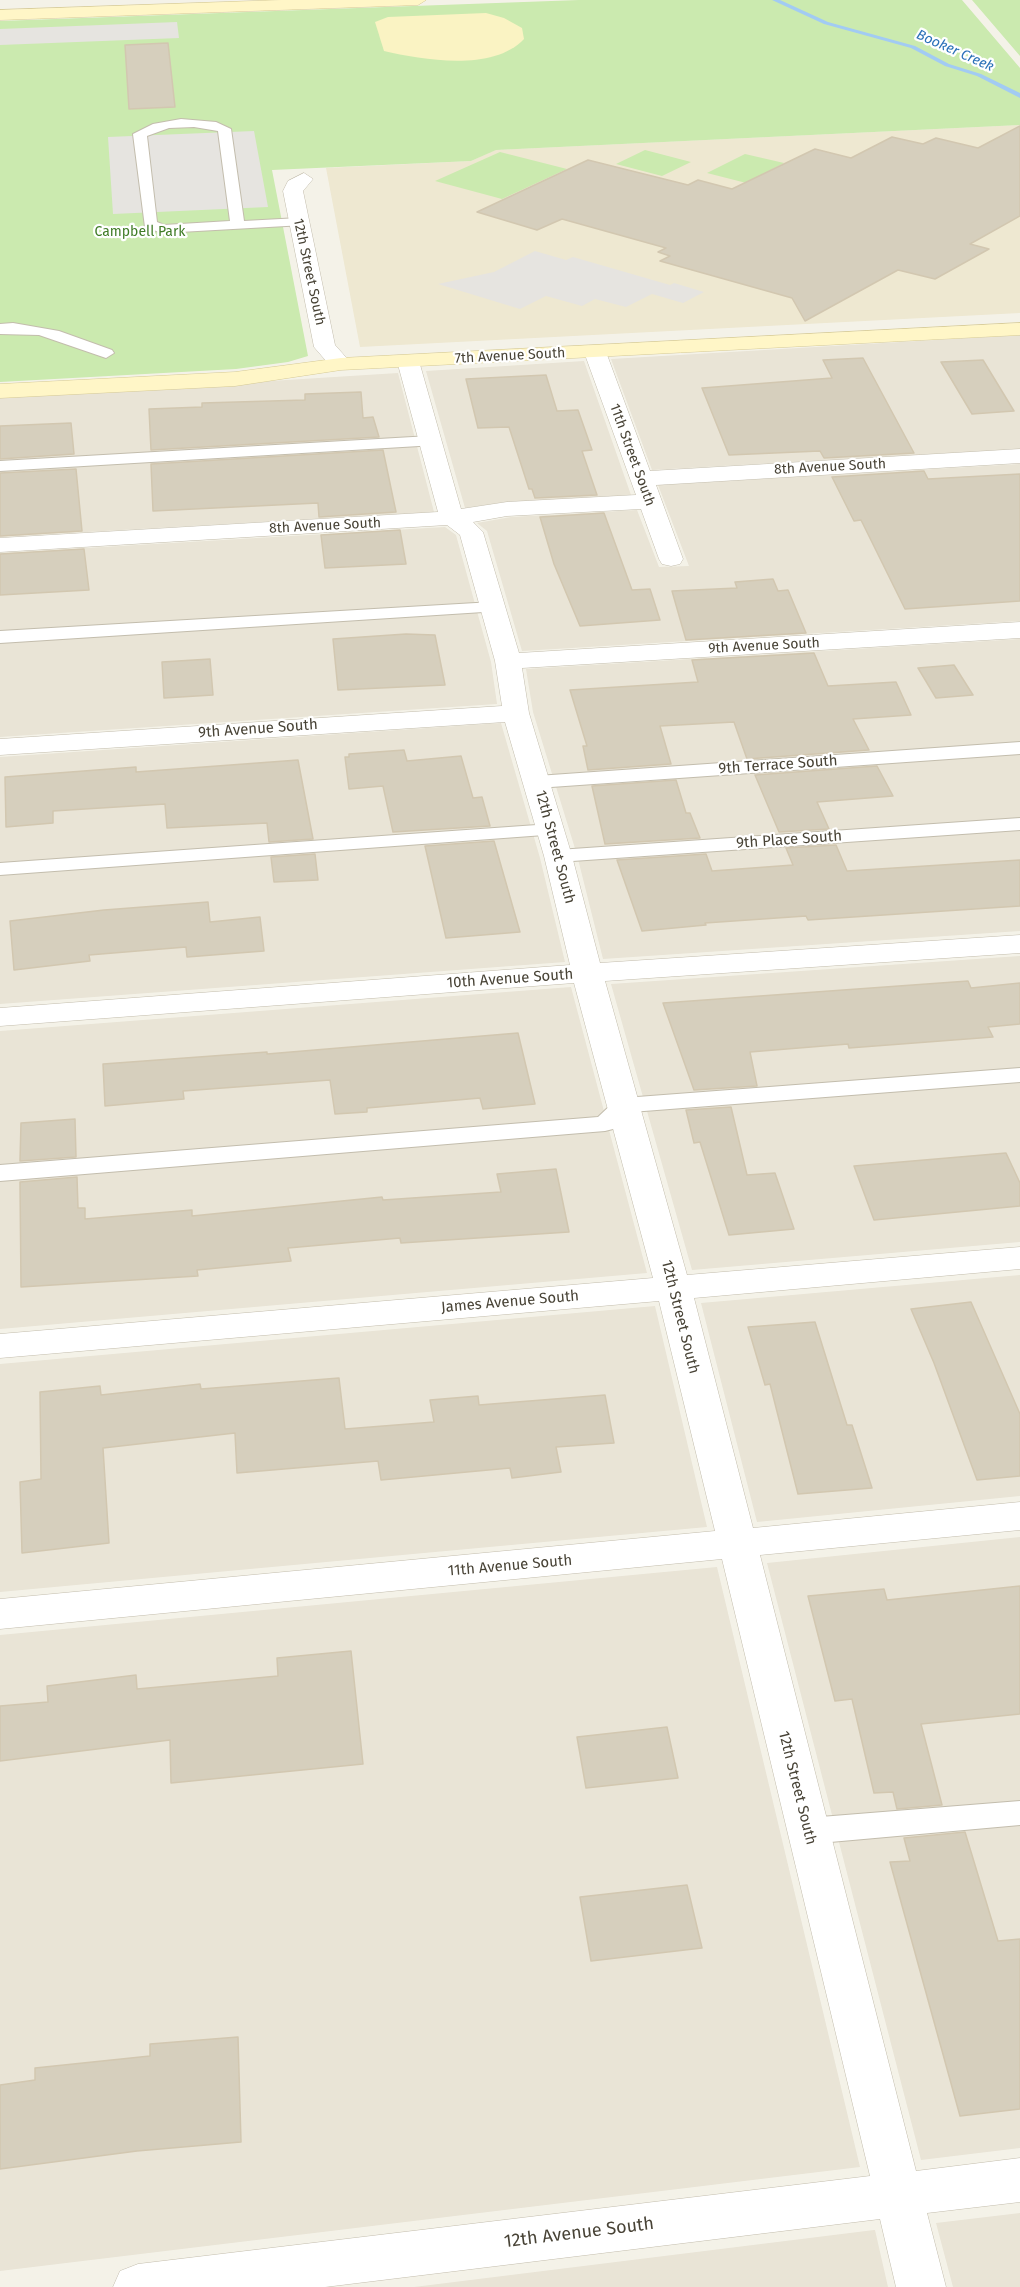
<!DOCTYPE html>
<style>
body{margin:0}
canvas{display:block;background:#f4f2e8}
</style>
<canvas width="1020" height="2287"></canvas>
<script>
const context = document.querySelector('canvas').getContext('2d');
context.lineJoin = 'round';
function paint(path, color) {
  context.fillStyle = color;
  context.fill(path, 'evenodd');
}
function stroke(path, color, width, dash) {
  context.strokeStyle = color;
  context.lineWidth = width;
  context.lineCap = dash ? 'butt' : 'round';
  context.setLineDash(dash || []);
  context.stroke(path);
}
function drawText(font, color, halo, rows, align = 'center') {
  context.font = font + ' "Fira Sans",sans-serif';
  context.lineWidth = 4.5;
  context.setLineDash([]);
  context.textBaseline = 'middle';
  context.strokeStyle = halo;
  context.fillStyle = color;
  for (const [text, x, y, turn = 0] of rows) {
    context.save();
    context.translate(x, y);
    context.rotate((+turn || 0) * Math.PI / 180);
    context.textAlign = isNaN(turn) ? turn : align;
    if (halo) context.strokeText(text, 0, 0);
    context.fillText(text, 0, 0);
    context.restore();
  }
}
const residential = new Path2D(`
 M1020,335V449L652,470L611,359Z
 M584,361L631,495L505,502L465,508L426,371Z
 M398,373L434,512L0,537V398Z
 M1020,464V621L522,651L487,531L477,523L511,517L637,510L659,567L689,566L658,485Z
 M445,527L456,535L491,662L497,704L0,737V553Z
 M1020,639V931L603,959L577,855L533,712L526,669Z
 M501,723L540,858L565,962L0,1004V757Z
 M1020,956V1242L692,1270L611,984Z
 M571,987L647,1273L0,1329V1031Z
 M1020,1275V1496L757,1522L701,1303Z
 M655,1306L707,1527L0,1592V1364Z
 M1020,1537V2148L921,2160L767,1563Z
 M717,1567L860,2167L0,2271V1635Z
 M1020,2213V2287H953L936,2223Z
 M875,2230L888,2287H414L874,2230Z`);
const education = new Path2D(`
 M1020,125V313L360,347L326,168L471,161L495,150Z`);
const green = new Path2D(`
 M579,0H962L1020,68V125L496,150L471,161L272,170L308,356L288,362L236,369L0,382V21Z
 M972,0H1020V56Z
 M645,150L691,162L662,176L616,164Z
 M500,152L567,169L502,199L435,181Z
 M745,154L784,163L767,172L762,187L707,173Z`);
const sand = new Path2D(`
 M486,13L504,18L522,28L524,39C493,72 423,60 384,51L375,22L388,17Z`);
const parking = new Path2D(`
 M177,22L179,38L0,45V29Z
 M254,131L268,207L113,214L108,137Z
 M535,251L566,260L573,257L670,285L674,283L704,292L683,303L652,294L626,307L595,299L582,306L546,296L520,309L438,284L494,272Z`);
const stream = new Path2D(`
 M772,0H780L828,22L915,46L949,64L981,74L1020,93V98L977,76L945,66L911,48L824,24Z`);
const building = new Path2D(`
 M168,43L175,107L129,109L125,45Z
 M1020,126V216L970,244L989,249L935,279L898,270L805,321L792,298L660,261L670,256L658,252L666,248L562,219L537,230L477,212L588,160L688,185L698,180L732,189L815,149L851,158L892,137L923,144L936,138L978,148Z
 M863,358L914,453L824,458L820,451L729,455L702,388L832,378L823,360Z
 M983,360L1014,411L972,414L941,362Z
 M546,375L557,411L578,410L592,450L582,451L597,495L535,498L532,489H529L509,427L478,428L466,379Z
 M361,392L363,418L373,417L379,437L151,450L149,409L202,407V403L305,400V394Z
 M71,423L74,454L0,459V426Z
 M383,450L396,512L319,517L318,503L153,511L151,464Z
 M76,469L82,531L0,536V473Z
 M924,471L928,479L1020,474V601L905,609L861,520L854,521L832,477Z
 M604,513L632,590L650,589L660,620L580,626L554,564L540,517Z
 M400,530L406,564L325,568L321,535Z
 M84,549L89,590L0,595V554Z
 M773,579L778,591L788,590L806,633L686,640L672,591L737,588L735,582Z
 M406,634L435,635L445,685L338,690L333,639Z
 M814,653L828,686L896,682L911,715L853,719L869,750L747,759L734,722L660,726L671,764L588,770L583,746H587L570,690L698,682L692,660Z
 M210,659L213,695L164,698L162,662Z
 M954,665L973,695L936,698L918,668Z
 M404,750L407,761L461,756L473,798L482,797L490,826L393,832L383,786L349,789L345,757H349V754Z
 M298,760L313,839L269,842L267,823L167,828L165,804L53,811V823L6,827L5,777L136,767V772Z
 M877,766L893,796L817,802L829,829L779,832L755,775Z
 M676,780L686,813H690L700,838L605,844L592,786Z
 M494,841L520,932L446,938L425,846Z
 M836,845L847,871L1020,860V906L808,920L806,916L705,923L706,925L642,931L617,860L706,854L712,871L793,865L786,848Z
 M315,854L318,880L274,882L271,857Z
 M208,902L210,922L260,917L264,951L187,957L186,947L89,955L90,961L14,970L10,921L104,910Z
 M968,981L971,988L1020,983V1024L988,1027L993,1037L849,1048L848,1044L750,1052L757,1086L694,1090L663,1003Z
 M518,1033L535,1104L483,1109L480,1098L367,1108V1112L335,1114L330,1080L183,1091L184,1099L105,1106L103,1064L267,1052V1054Z
 M731,1107L747,1175L775,1173L794,1229L729,1235L700,1142L694,1143L686,1110Z
 M75,1119L76,1157L20,1161L21,1123Z
 M1006,1153L1020,1183V1206L874,1220L854,1166Z
 M556,1169L569,1232L401,1243L400,1238L288,1248L291,1261L197,1270L198,1276L21,1287L20,1182L77,1177L78,1208H85V1219L192,1210V1216L382,1197L383,1200L501,1192L497,1174Z
 M971,1302L1020,1414V1476L977,1480L934,1363L911,1309Z
 M815,1322L847,1425H852L872,1488L798,1494L770,1384L765,1385L748,1327Z
 M339,1378L345,1429L434,1422L430,1400L478,1396L479,1405L605,1395L614,1443L556,1447L561,1472L512,1478L510,1468L381,1480L378,1461L237,1473L235,1433L103,1448L109,1543L22,1553L20,1482L41,1479L40,1392L100,1386L101,1395L200,1384L201,1389Z
 M1020,1586V1714L921,1724L942,1805L897,1809L893,1792L874,1793L852,1699L835,1701L808,1596L884,1589L887,1600Z
 M351,1651L363,1764L171,1783L170,1740L0,1761V1706L48,1702L47,1686L136,1675L137,1689L278,1676L277,1658Z
 M667,1727L678,1778L586,1788L577,1737Z
 M965,1832L998,1941L1020,1939V2109L960,2116L890,1862L910,1861L904,1838Z
 M687,1885L702,1948L591,1961L580,1897Z
 M238,2037L241,2142L137,2151L0,2169V2085L35,2080V2068L150,2056V2044Z`);
const lane = new Path2D(`
 M181,119L216,122L231,129L244,221L299,218L304,219V225L162,233L145,227L133,134L153,124ZM194,127L218,131L230,221L164,225L157,222L147,136L169,128Z
 M13,323L59,331L112,350L114,353L106,358L39,335L0,334V324Z
 M430,436L438,441L436,445L0,471V461Z
 M493,602L502,607L499,611L0,643V631Z
 M1020,742V754L537,788L530,786L527,782L530,778L537,776Z
 M1020,818V830L558,862L551,860L548,856L551,852L558,850Z
 M551,824L558,826L561,830L558,834L0,875V863Z
 M1020,1068V1082L631,1112L613,1129L605,1131L0,1181V1165L598,1117L616,1100L624,1098Z
 M1020,1801V1825L808,1844L797,1840L792,1831L797,1822L808,1818Z`);
const street = new Path2D(`
 M304,173L313,179L303,191L335,345L352,364L349,369H333L314,347L283,191L288,181Z
 M595,346L603,347L606,352L650,471L1020,449V463L656,485L683,559L680,564L671,566L662,564L659,559L641,509L507,516L473,522L483,532L519,653L1020,622V638L522,668L529,713L572,856L600,963L1020,935V953L605,981L687,1275L1020,1247V1269L694,1298L753,1528L1020,1502V1530L760,1555L916,2171L1020,2158V2202L927,2213L946,2287H896L880,2219L325,2287H113L120,2271L138,2264L870,2176L722,1559L0,1629V1599L715,1531L659,1301L0,1358V1334L653,1278L574,983L0,1026V1008L570,965L544,856L505,722L0,755V739L502,706L495,661L460,535L447,525L0,552V538L438,512L397,361L400,356H416L419,361L461,509L507,502L636,495L584,352L587,347Z`);
const secondary = new Path2D(`
 M281,0H426L418,5L0,20V10Z
 M1020,323V335L341,370L235,386L0,398V384L235,372L341,358Z`);
const farWaternames = [
 ["Booker Creek",955,51,24]
];
const farParknames = [
 ["Campbell Park",140,232]
];
const farStreetnames = [
 ["12th Street South",309,272,78],
 ["7th Avenue South",510,356,-3],
 ["11th Street South",632,455,70],
 ["8th Avenue South",830,467,-3],
 ["8th Avenue South",325,526,-3],
 ["9th Avenue South",764,646,-3]
];
const streetNames = [
 ["9th Avenue South",258,729,-4],
 ["9th Terrace South",778,765,-4],
 ["9th Place South",789,840,-4],
 ["12th Street South",555,847,75],
 ["10th Avenue South",510,979,-4],
 ["James Avenue South",510,1302,-5],
 ["12th Street South",680,1317,76],
 ["11th Avenue South",510,1566,-5],
 ["12th Street South",797,1788,76]
];
const nearStreetnames = [
 ["12th Avenue South",579,2233,-7]
];
paint(residential, '#e9e4d6');
paint(education, '#eee8d1');
paint(green, '#cbeaaf');
paint(sand, '#faf3c3');
paint(parking, '#e6e4e0');
paint(stream, '#a2cbf3');
paint(building, '#d6cfbd');
stroke(building, '#d2c7b0', 1.5);
stroke(lane, '#c3bdad', 2);
stroke(street, '#c3bdad', 1);
stroke(secondary, '#d6ca96', 1);
paint(lane, '#fff');
paint(street, '#fff');
paint(secondary, '#fff6c7');
drawText('italic 14px', '#2b71b8', '#fff', farWaternames);
drawText('14px', '#407c27', '#fff', farParknames);
drawText('14px', '#484336', '#fff', farStreetnames);
drawText('15px', '#484336', '#fff', streetNames);
drawText('18px', '#484336', '#fff', nearStreetnames);
</script>
